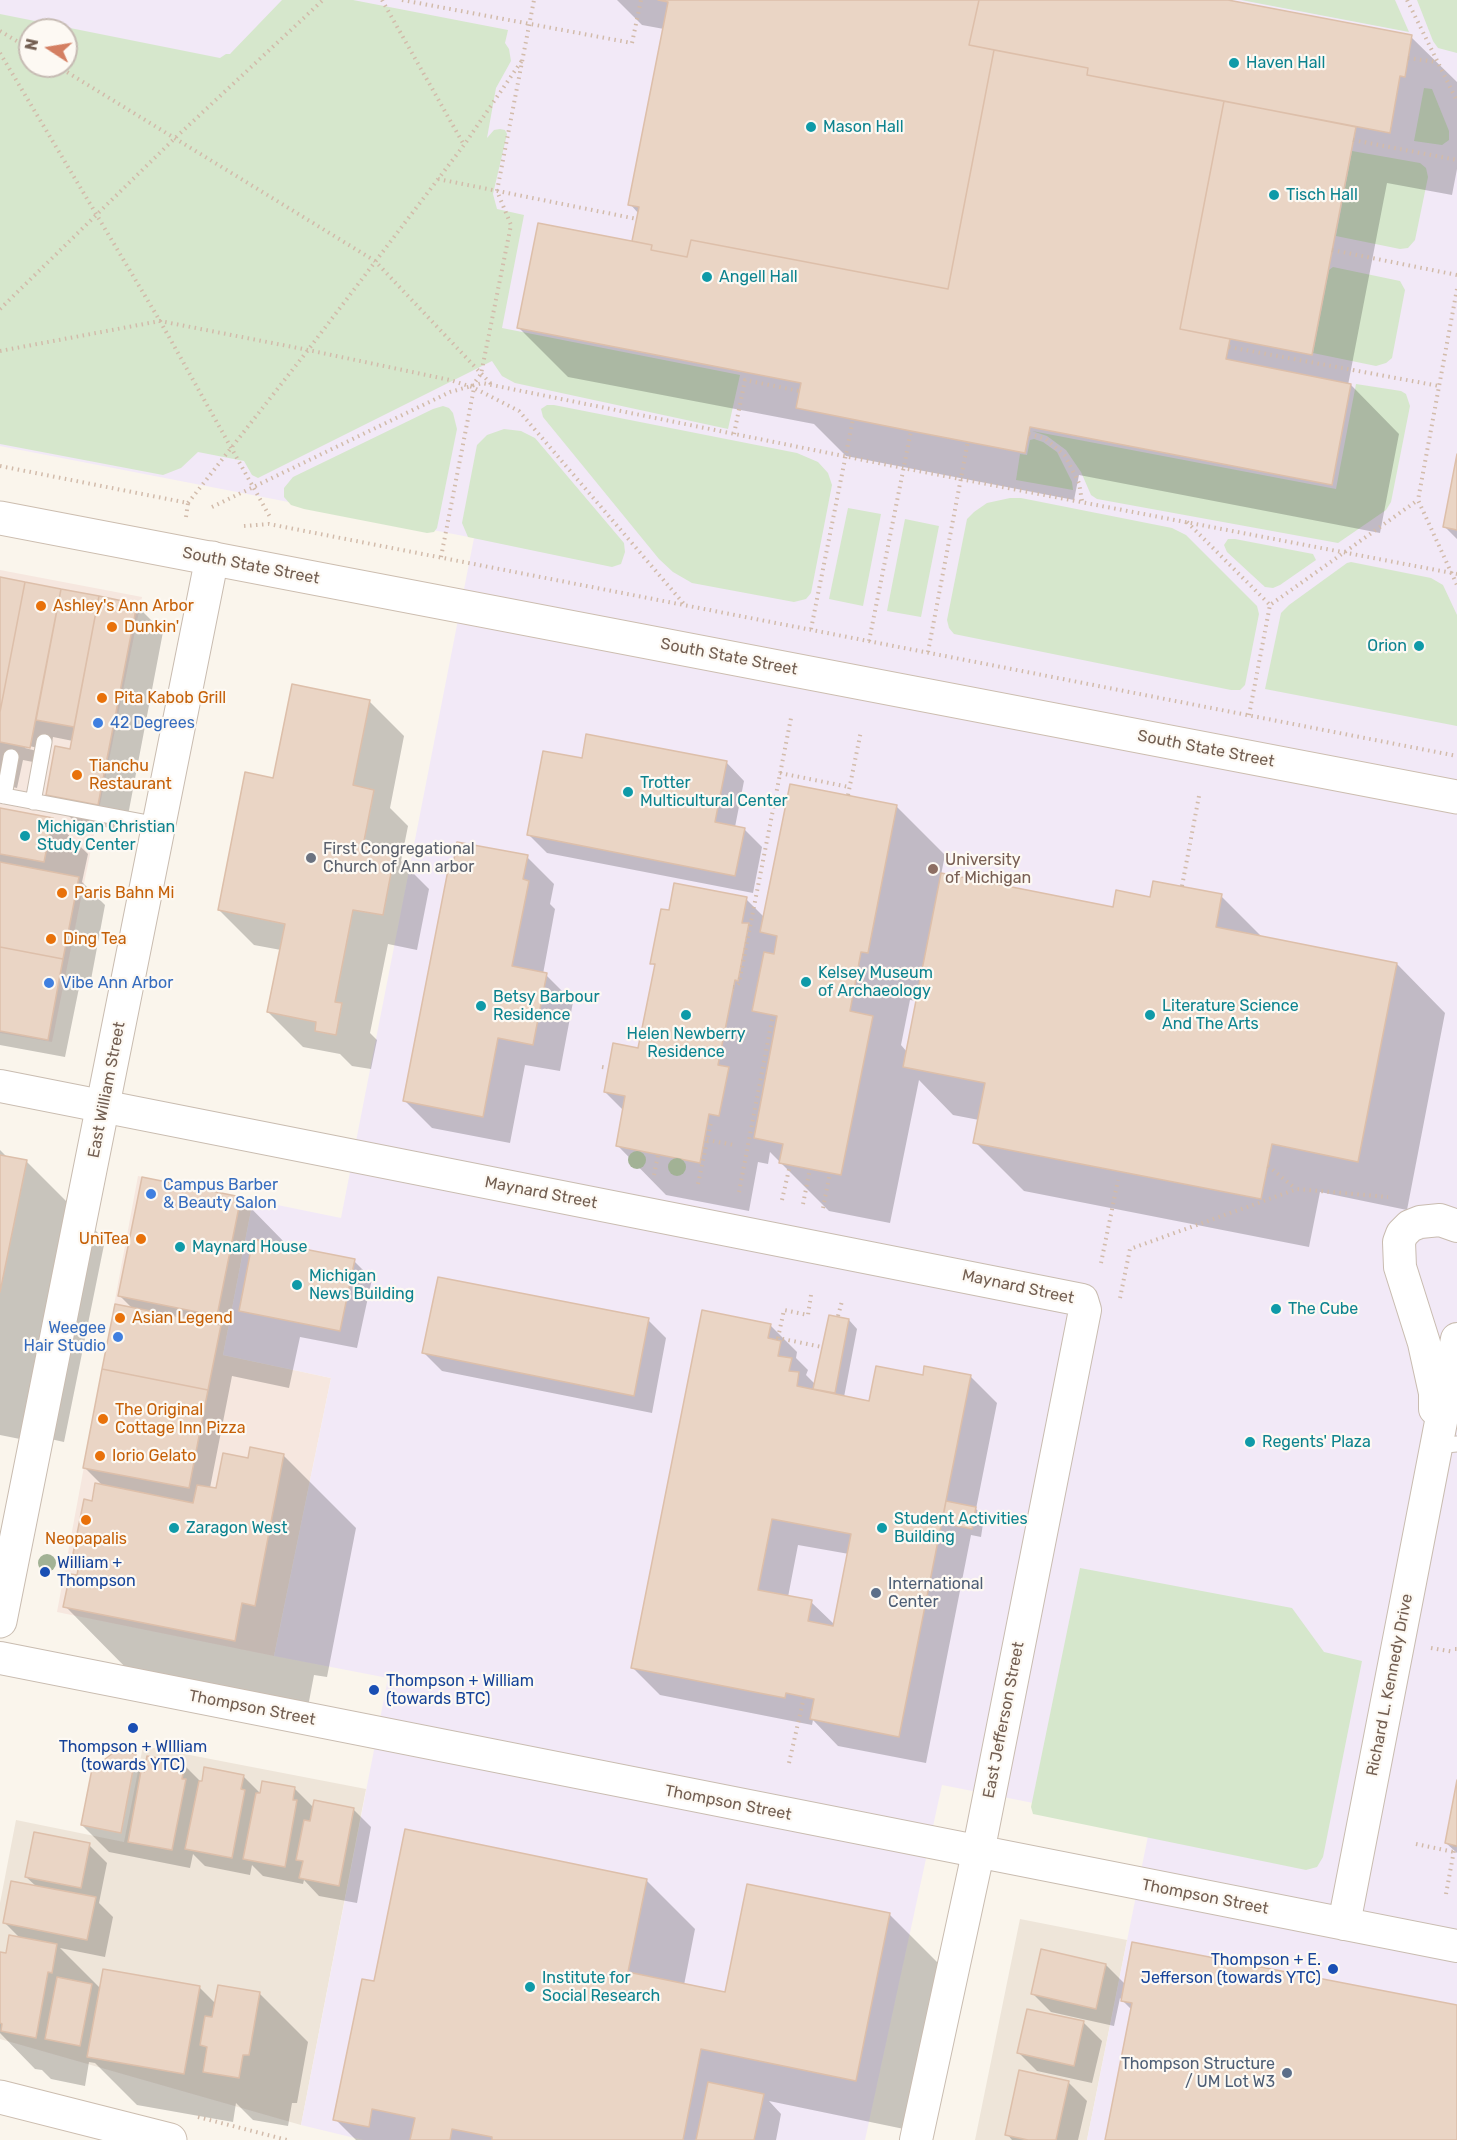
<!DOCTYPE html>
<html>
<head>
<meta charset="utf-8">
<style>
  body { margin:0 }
  #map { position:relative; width:1457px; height:2140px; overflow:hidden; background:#faf5ec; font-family:Rubik,sans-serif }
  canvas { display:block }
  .north { position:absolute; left:18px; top:18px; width:60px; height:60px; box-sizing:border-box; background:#fdf9f3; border:2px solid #c6bbb3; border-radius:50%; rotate:282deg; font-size:16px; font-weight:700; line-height:24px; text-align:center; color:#735f52 }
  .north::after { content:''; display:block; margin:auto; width:21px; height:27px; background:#d47f62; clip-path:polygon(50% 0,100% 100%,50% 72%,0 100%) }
</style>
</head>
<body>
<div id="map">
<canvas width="1457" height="2140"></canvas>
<div class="north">N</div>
</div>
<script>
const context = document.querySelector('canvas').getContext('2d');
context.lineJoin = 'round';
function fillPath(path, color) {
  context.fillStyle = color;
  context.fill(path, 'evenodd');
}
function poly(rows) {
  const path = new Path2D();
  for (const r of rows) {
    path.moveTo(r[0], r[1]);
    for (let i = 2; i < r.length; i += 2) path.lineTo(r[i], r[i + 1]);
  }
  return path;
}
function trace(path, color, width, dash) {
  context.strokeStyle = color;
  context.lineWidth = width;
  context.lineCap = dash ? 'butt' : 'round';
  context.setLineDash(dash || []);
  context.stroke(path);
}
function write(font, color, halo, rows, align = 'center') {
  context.font = font + ' Rubik,sans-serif';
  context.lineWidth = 4.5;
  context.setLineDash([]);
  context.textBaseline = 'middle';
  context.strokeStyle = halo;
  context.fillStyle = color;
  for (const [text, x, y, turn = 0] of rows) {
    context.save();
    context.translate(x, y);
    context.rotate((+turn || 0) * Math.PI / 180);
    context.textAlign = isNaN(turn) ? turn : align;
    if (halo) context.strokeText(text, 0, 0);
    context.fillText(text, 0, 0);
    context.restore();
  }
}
fillPath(poly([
  [143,1746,366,1789,301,2125,0,2039,0,1903,16,1820,124,1842],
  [1020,1919,1127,1940,1087,2140,975,2140]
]), '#eee5d9');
fillPath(poly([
  [0,570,142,597,52,1042,0,1033],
  [138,1176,253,1200,223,1355,331,1378,274,1656,57,1612]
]), '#f6e7df');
fillPath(poly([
  [0,0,1457,0,1457,2140,1087,2140,1150,1826,942,1785,865,2140,363,2140,301,2125,388,1678,274,1656,331,1378,223,1355,253,1200,341,1218,474,538,0,446],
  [30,30,66,30,66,66,30,66]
]), '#f2e9f7');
fillPath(poly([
  [282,0,353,0,508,30,505,43,509,49,511,61,496,88,487,138,494,130,500,129,505,130,507,134,493,194,497,209,524,215,502,328,740,375,728,429,515,383,502,376,492,361,258,478,252,475,244,461,198,452,181,468,163,475,0,444,0,14,220,58,226,54,230,54],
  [30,30,66,30,66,66,30,66],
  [1241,0,1395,0,1409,32],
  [1417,0,1457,0,1457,53,1438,48,1433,41],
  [1424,88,1432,89,1449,131,1449,140,1442,145,1414,141],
  [1352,151,1420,163,1426,168,1428,177,1415,240,1408,248,1400,249,1336,236],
  [1333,267,1400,281,1405,290,1392,358,1386,363,1376,366,1313,353,1329,270],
  [1356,384,1401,391,1406,394,1410,406,1391,502,1386,510,1338,543,1097,499,1091,495,1081,472,1066,450,1047,436,1032,431,1336,489],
  [554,405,797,453,818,462,828,473,832,485,811,593,806,599,794,602,692,583,673,572,659,559,543,417,541,409,547,405],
  [443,406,449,408,453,413,457,429,437,528,434,532,427,533,304,509,291,505,284,497,284,488,293,477,433,409],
  [504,429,521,431,535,438,624,543,625,552,621,564,612,567,468,537,462,523,477,445,487,435],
  [1034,439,1043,442,1057,452,1072,482,1073,490,1016,480,1020,454,1027,455,1030,440],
  [1010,498,1021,498,1172,528,1186,535,1257,606,1259,614,1245,685,1240,690,1231,690,954,634,949,628,947,620,967,519,974,512,987,503],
  [848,508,881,514,863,606,829,599],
  [905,519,939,526,921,617,887,611],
  [1228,539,1235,539,1313,554,1316,560,1280,585,1273,588,1265,587,1227,552,1224,545],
  [1351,562,1431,578,1443,585,1457,615,1457,726,1265,689,1281,613,1289,605,1347,563],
  [1080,1568,1292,1608,1324,1652,1362,1661,1323,1857,1317,1867,1306,1870,1033,1814,1031,1807]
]), '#d6e7cc');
fillPath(poly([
  [617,0,1216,0,1411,37,1457,82,1457,169,1452,195,1387,183,1348,385,1351,385,1399,434,1380,533,1079,475,1074,500,846,456,814,424,568,377,519,328,634,243,639,214,630,204,664,29,642,25],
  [1457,461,1457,539,1444,526],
  [0,579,136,605,163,632,125,831,74,821,47,794,71,751,73,741,53,737,48,765,23,760,17,788,0,784],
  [25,745,38,748,37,751,25,748],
  [369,701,404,736,390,808,408,826,401,861,429,889,417,950,388,944,370,1033,377,1040,371,1069,352,1066,340,1054,303,1047,268,1012,281,950,254,945,219,910,274,780],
  [583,760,726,762,744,781,735,827,744,829,762,847,753,893,547,853,529,835],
  [896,806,945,855,941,875,1114,909,1151,899,1221,896,1263,938,1397,964,1445,1013,1407,1210,1320,1192,1309,1247,1024,1191,975,1142,979,1120,953,1115,919,1080,890,1223,829,1211,770,1152,768,1164,758,1162,749,1211,666,1195,618,1146,624,1111,605,1092,639,1050,656,967,652,963,670,912,746,899,764,917],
  [910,1000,917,1001,907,1052,901,1045],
  [0,809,52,819,88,854,82,882,105,905,90,985,80,983,65,1057,0,1045],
  [527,857,554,884,550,904,555,909,543,974,546,975,573,1002,560,1071,525,1065,510,1143,432,1128,405,1101,454,867],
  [0,1150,8,1158,26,1161,105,1240,64,1442,37,1436,35,1442,0,1435],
  [241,1198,290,1248,354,1261,372,1279,357,1348,300,1337,289,1388,232,1376,210,1488,217,1490,249,1460,284,1456,356,1528,327,1677,314,1675,307,1712,137,1679,65,1606,78,1577,81,1560,75,1553,93,1503,104,1487,84,1467,133,1309,120,1296],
  [648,1320,666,1338,652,1413,442,1371,424,1353],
  [849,1320,857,1329,844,1397,870,1402,924,1376,970,1376,997,1403,976,1509,984,1517,981,1537,971,1535,926,1763,838,1746,813,1720,812,1725,660,1695,633,1668,770,1325,797,1352,796,1358,808,1370,806,1375,816,1385],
  [798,1545,849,1554,835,1625,811,1602,788,1597],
  [135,1755,147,1767,184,1765,203,1784,243,1776,261,1794,294,1788,314,1808,353,1809,371,1827,357,1903,319,1896,304,1880,303,1884,263,1876,252,1865,250,1875,205,1866,193,1854,190,1868,109,1852,82,1825],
  [1457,1788,1457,1853,1446,1843],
  [89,1845,107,1863,99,1903,113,1917,105,1957,60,1948,101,1989,199,1987,216,2004,259,1993,308,2042,297,2103,292,2103,288,2126,253,2120,236,2103,233,2122,137,2105,95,2063,89,2062,85,2086,51,2079,42,2070,35,2069,0,2033,0,1953,7,1955,20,1938,5,1923,37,1887,26,1877],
  [646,1880,695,1929,684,1985,726,1994,889,1914,938,1963,904,2129,769,2101,781,2114,776,2140,356,2140,335,2119,375,1983],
  [1106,1965,1125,1984,1457,2007,1457,2140,1106,2140,1132,2010,1120,1998,1114,2026,1051,2012,1033,1994],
  [1083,2022,1102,2041,1092,2083,1037,2071,1019,2053],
  [1020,2072,1069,2083,1087,2101,1078,2140,1012,2140,1007,2134]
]), '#0003');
const building = poly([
  [658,0,979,0,969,45,994,50,948,289,691,240,687,257,651,250,652,245,632,241,639,207,628,205,668,2,658,0],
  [979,0,1228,0,1412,35,1405,77,1400,76,1390,133,1087,75,1088,68,969,45,979,0],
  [994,50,1088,68,1087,75,1224,101,1180,329,1230,339,1226,359,1351,384,1332,485,1030,427,1025,453,911,431,796,408,801,383,517,328,538,223,652,245,651,250,687,257,691,240,948,289,994,50],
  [1224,101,1356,127,1312,355,1180,329,1224,101],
  [1457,454,1457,530,1443,527,1457,454],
  [0,577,25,582,0,712,0,577],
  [25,582,61,589,30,748,0,742,0,712,25,582],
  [61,589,99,596,74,727,36,720,61,589],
  [99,596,137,604,98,805,46,795,55,746,70,749,99,596],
  [292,684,370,700,353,785,374,790,363,846,395,852,383,915,353,910,335,1002,342,1003,336,1035,315,1031,316,1022,267,1012,285,924,218,910,245,772,273,778,292,684],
  [586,734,727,761,715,822,745,828,735,876,527,835,543,751,582,758,586,734],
  [790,784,897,805,868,953,861,952,850,1011,873,1016,841,1175,779,1163,783,1144,754,1138,777,1016,752,1011,764,952,774,954,777,936,760,932,790,784],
  [0,808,53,818,44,862,0,854,0,808],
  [457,842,528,855,523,879,529,881,512,966,547,973,533,1045,498,1038,483,1117,403,1101,449,865,453,865,457,842],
  [0,862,79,877,63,959,0,947,0,862],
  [941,873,1113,907,1116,890,1150,897,1153,881,1222,894,1216,927,1397,963,1358,1162,1272,1144,1261,1199,973,1143,985,1083,903,1067,941,873],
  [674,883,747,897,742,923,749,923,738,981,735,980,718,1065,729,1067,719,1116,709,1114,700,1163,616,1146,625,1096,604,1092,613,1043,638,1048,655,964,650,964,661,909,669,910,674,883],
  [0,947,63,959,48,1040,0,1031,0,947],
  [0,1155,27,1160,0,1292,0,1155],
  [142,1177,241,1197,217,1316,118,1296,142,1177],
  [253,1239,355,1259,340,1331,239,1311,253,1239],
  [438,1277,649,1318,634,1396,422,1353,438,1277],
  [115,1304,221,1325,208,1390,102,1369,115,1304],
  [702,1310,771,1324,768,1338,781,1341,778,1356,792,1358,789,1371,799,1372,797,1386,869,1401,876,1366,923,1375,924,1366,971,1375,899,1737,810,1719,814,1699,786,1693,785,1698,631,1668,702,1310],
  [772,1519,851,1534,833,1626,808,1621,812,1600,758,1590,772,1519],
  [829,1315,849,1319,835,1393,813,1389,829,1315],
  [102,1369,208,1390,189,1488,83,1468,102,1369],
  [250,1447,284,1454,255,1606,242,1603,235,1641,63,1607,70,1574,77,1575,81,1555,73,1554,84,1499,92,1501,95,1483,193,1503,197,1485,216,1488,223,1453,248,1458,250,1447],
  [946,1501,976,1507,972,1529,942,1523,946,1501],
  [117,1750,136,1754,121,1833,81,1825,92,1769,117,1750],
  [147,1756,185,1763,182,1779,186,1779,172,1850,128,1842,141,1771,144,1772,147,1756],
  [204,1767,244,1775,241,1789,245,1790,232,1858,185,1849,199,1781,202,1781,204,1767],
  [1457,1780,1457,1846,1445,1843,1457,1780],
  [262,1781,295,1787,293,1800,297,1800,285,1867,243,1859,256,1793,260,1793,262,1781],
  [314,1800,354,1808,339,1886,299,1878,303,1861,296,1860,304,1820,310,1821,314,1800],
  [405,1829,647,1879,628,1972,725,1992,747,1884,890,1913,856,2081,701,2049,683,2140,492,2140,492,2137,452,2129,450,2140,410,2140,415,2118,372,2109,369,2127,333,2120,362,1979,374,1981,405,1829],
  [34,1832,90,1843,81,1888,25,1877,34,1832],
  [11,1881,96,1897,87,1940,3,1923,11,1881],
  [9,1935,57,1944,52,1973,48,1972,36,2038,1,2031,2,2024,0,2023,0,1952,6,1953,9,1935],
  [1132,1942,1457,2005,1457,2140,1105,2140,1132,2003,1121,2001,1132,1942],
  [1041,1949,1106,1964,1096,2009,1031,1994,1041,1949],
  [103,1969,200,1986,184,2074,87,2057,103,1969],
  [57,1977,92,1984,80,2046,45,2039,57,1977],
  [218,1985,260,1992,249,2055,243,2055,239,2078,203,2072,207,2047,200,2045,205,2016,212,2017,218,1985],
  [1027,2009,1084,2021,1074,2066,1017,2053,1027,2009],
  [1019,2070,1069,2081,1056,2140,1028,2140,1005,2135,1019,2070],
  [708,2082,764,2094,754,2140,696,2140,708,2082]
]);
fillPath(building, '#ead5c5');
trace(building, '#ddbfaa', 1.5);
const service = poly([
  [0,795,159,825],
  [4,796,11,757],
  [33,802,44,742],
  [1436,1446,1457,1444]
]);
const minor = poly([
  [0,1086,1082,1300,1085,1310,978,1853,916,2140],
  [1435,1409,1435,1393,1424,1343,1400,1267,1399,1242,1402,1234,1410,1226,1420,1222,1440,1220,1457,1226],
  [0,1658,1457,1946],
  [1344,1924,1457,1339]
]);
const tertiary = poly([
  [0,1621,212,558]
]);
const secondary = poly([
  [0,518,1457,797],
  [0,2097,170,2140]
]);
trace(service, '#c9bcb0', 17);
trace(minor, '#c9bcb0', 34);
trace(tertiary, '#c9bcb0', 35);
trace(secondary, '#ccbdaf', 35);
trace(poly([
  [382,0,464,145],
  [402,0,632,43,641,0],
  [1407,0,1457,101],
  [0,31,30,49],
  [0,53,160,321,270,517],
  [1408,58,1436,62],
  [57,66,375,261,493,386],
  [1353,140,1457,160],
  [438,179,637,219],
  [1332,250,1457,275],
  [1457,289,1418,500,1457,585],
  [0,309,174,139,323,0],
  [1229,347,1439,386],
  [0,351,160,321,308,350,450,380,472,387,519,411,684,604],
  [472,386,481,374,511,225,497,191,534,0],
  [734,434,745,380,799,391],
  [1029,434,1046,439,1065,456,1079,483,1082,501],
  [0,466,188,503],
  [188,503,308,350,464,145,523,59],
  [212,507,450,392,482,383,903,468,1457,574],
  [186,517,188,503],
  [1187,522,1270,605],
  [244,526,269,524,1457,756],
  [441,557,474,388],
  [811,629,853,419],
  [869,641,911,431],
  [928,652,968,441],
  [1249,715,1270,605,1418,500],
  [780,773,849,787],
  [848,795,861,731],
  [1182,886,1199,796],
  [733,987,736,987,739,983,791,718],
  [724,1054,729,1055],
  [602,1067,608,1068],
  [707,1140,734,1145],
  [1268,1166,1296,1189],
  [654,1175,658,1155],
  [698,1184,711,1122,708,1122],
  [739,1192,773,1015],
  [782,1200,790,1165],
  [803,1204,810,1169],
  [823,1208,830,1173],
  [1101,1263,1118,1180],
  [811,1295,808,1315,784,1310,778,1338,822,1347],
  [1120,1298,1130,1249,1297,1189,1388,1197],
  [838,1316,842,1301],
  [974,1518,993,1523],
  [1431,1648,1454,1652],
  [1455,1649,1457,1649],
  [789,1763,804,1697],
  [1416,1844,1454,1852],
  [1446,1894,1455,1845],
  [198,2117,287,2140]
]), '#d2bbaa', 4, [1.5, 4.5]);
trace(service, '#fff', 15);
trace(minor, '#fff', 32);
trace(tertiary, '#fff', 33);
trace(secondary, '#fff', 33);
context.fillStyle = '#a2b295';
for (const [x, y] of [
  [637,1160],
  [677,1167],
  [47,1563]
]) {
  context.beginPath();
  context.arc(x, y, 9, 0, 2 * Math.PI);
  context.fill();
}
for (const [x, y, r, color] of [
  [1234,63,6,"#0f9aa8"],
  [811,127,6,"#0f9aa8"],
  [1274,195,6,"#0f9aa8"],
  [707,277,6,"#0f9aa8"],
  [41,606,6,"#e8710a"],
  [112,627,6,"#e8710a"],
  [1419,646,6,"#0f9aa8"],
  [102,698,6,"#e8710a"],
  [98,723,6,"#3f7fe0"],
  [77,775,6,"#e8710a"],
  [628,792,6,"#0f9aa8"],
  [25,836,6,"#0f9aa8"],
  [311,858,6,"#6b7280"],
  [933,869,6,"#8d6e63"],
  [62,893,6,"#e8710a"],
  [51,939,6,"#e8710a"],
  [806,982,6,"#0f9aa8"],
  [49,983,6,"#3f7fe0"],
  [481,1006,6,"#0f9aa8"],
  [686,1015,6,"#0f9aa8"],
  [1150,1015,6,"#0f9aa8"],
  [151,1194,6,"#3f7fe0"],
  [141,1239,6,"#e8710a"],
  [180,1247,6,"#0f9aa8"],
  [297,1285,6,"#0f9aa8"],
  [1276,1309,6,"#0f9aa8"],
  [120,1318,6,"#e8710a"],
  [118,1337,6,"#3f7fe0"],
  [103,1419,6,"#e8710a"],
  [1250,1442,6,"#0f9aa8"],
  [100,1456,6,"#e8710a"],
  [86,1520,6,"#e8710a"],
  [174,1528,6,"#0f9aa8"],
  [882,1528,6,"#0f9aa8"],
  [45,1572,6,"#1a4fb4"],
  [876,1593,6,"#5c6f8a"],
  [374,1690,6,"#1a4fb4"],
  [133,1728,6,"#1a4fb4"],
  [1333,1969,6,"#1a4fb4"],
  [530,1987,6,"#0f9aa8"],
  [1287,2073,6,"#5c6f8a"]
]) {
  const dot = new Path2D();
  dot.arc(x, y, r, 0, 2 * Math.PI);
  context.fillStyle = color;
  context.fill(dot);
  trace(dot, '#fdf9f3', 2);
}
write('16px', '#0d838f', '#fdf9f3', [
  ["Haven Hall",1246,63],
  ["Mason Hall",823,127],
  ["Tisch Hall",1286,195],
  ["Angell Hall",719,277],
  ["Orion",1407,646,"right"],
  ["Trotter",640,783],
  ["Multicultural Center",640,801],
  ["Michigan Christian",37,827],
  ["Study Center",37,845],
  ["Kelsey Museum",818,973],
  ["of Archaeology",818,991],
  ["Betsy Barbour",493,997],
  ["Residence",493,1015],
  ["Literature Science",1162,1006],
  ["And The Arts",1162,1024],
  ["Helen Newberry",686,1034,"center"],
  ["Residence",686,1052,"center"],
  ["Maynard House",192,1247],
  ["Michigan",309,1276],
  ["News Building",309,1294],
  ["The Cube",1288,1309],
  ["Regents' Plaza",1262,1442],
  ["Student Activities",894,1519],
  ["Building",894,1537],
  ["Zaragon West",186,1528],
  ["Institute for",542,1978],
  ["Social Research",542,1996]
], 'left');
write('16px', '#735f52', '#fdf9f3', [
  ["South State Street",251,566,11],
  ["South State Street",729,657,11],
  ["South State Street",1206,749,11],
  ["East William Street",107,1090,-79],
  ["Maynard Street",541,1193,11],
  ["Maynard Street",1018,1287,12],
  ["Richard L. Kennedy Drive",1390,1685,-79],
  ["Thompson Street",252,1708,11],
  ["East Jefferson Street",1004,1720,-79],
  ["Thompson Street",728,1803,11],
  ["Thompson Street",1205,1897,11]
]);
write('16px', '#c56008', '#fdf9f3', [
  ["Ashley's Ann Arbor",53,606],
  ["Dunkin'",124,627],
  ["Pita Kabob Grill",114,698],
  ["Tianchu",89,766],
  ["Restaurant",89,784],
  ["Paris Bahn Mi",74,893],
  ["Ding Tea",63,939],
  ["UniTea",129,1239,"right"],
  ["Asian Legend",132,1318],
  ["The Original",115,1410],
  ["Cottage Inn Pizza",115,1428],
  ["Iorio Gelato",112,1456],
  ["Neopapalis",86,1539,"center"]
], 'left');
write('16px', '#366cbe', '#fdf9f3', [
  ["42 Degrees",110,723],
  ["Vibe Ann Arbor",61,983],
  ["Campus Barber",163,1185],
  ["& Beauty Salon",163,1203],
  ["Weegee",106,1328,"right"],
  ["Hair Studio",106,1346,"right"]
], 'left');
write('16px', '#5b616d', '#fdf9f3', [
  ["First Congregational",323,849],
  ["Church of Ann arbor",323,867]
], 'left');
write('16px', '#785e54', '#fdf9f3', [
  ["University",945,860],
  ["of Michigan",945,878]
], 'left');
write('16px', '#164399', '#fdf9f3', [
  ["William +",57,1563],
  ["Thompson",57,1581],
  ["Thompson + William",386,1681],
  ["(towards BTC)",386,1699],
  ["Thompson + WIlliam",133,1747,"center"],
  ["(towards YTC)",133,1765,"center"],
  ["Thompson + E.",1321,1960,"right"],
  ["Jefferson (towards YTC)",1321,1978,"right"]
], 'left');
write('16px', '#4e5e75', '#fdf9f3', [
  ["International",888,1584],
  ["Center",888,1602],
  ["Thompson Structure",1275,2064,"right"],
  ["/ UM Lot W3",1275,2082,"right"]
], 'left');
</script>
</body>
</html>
